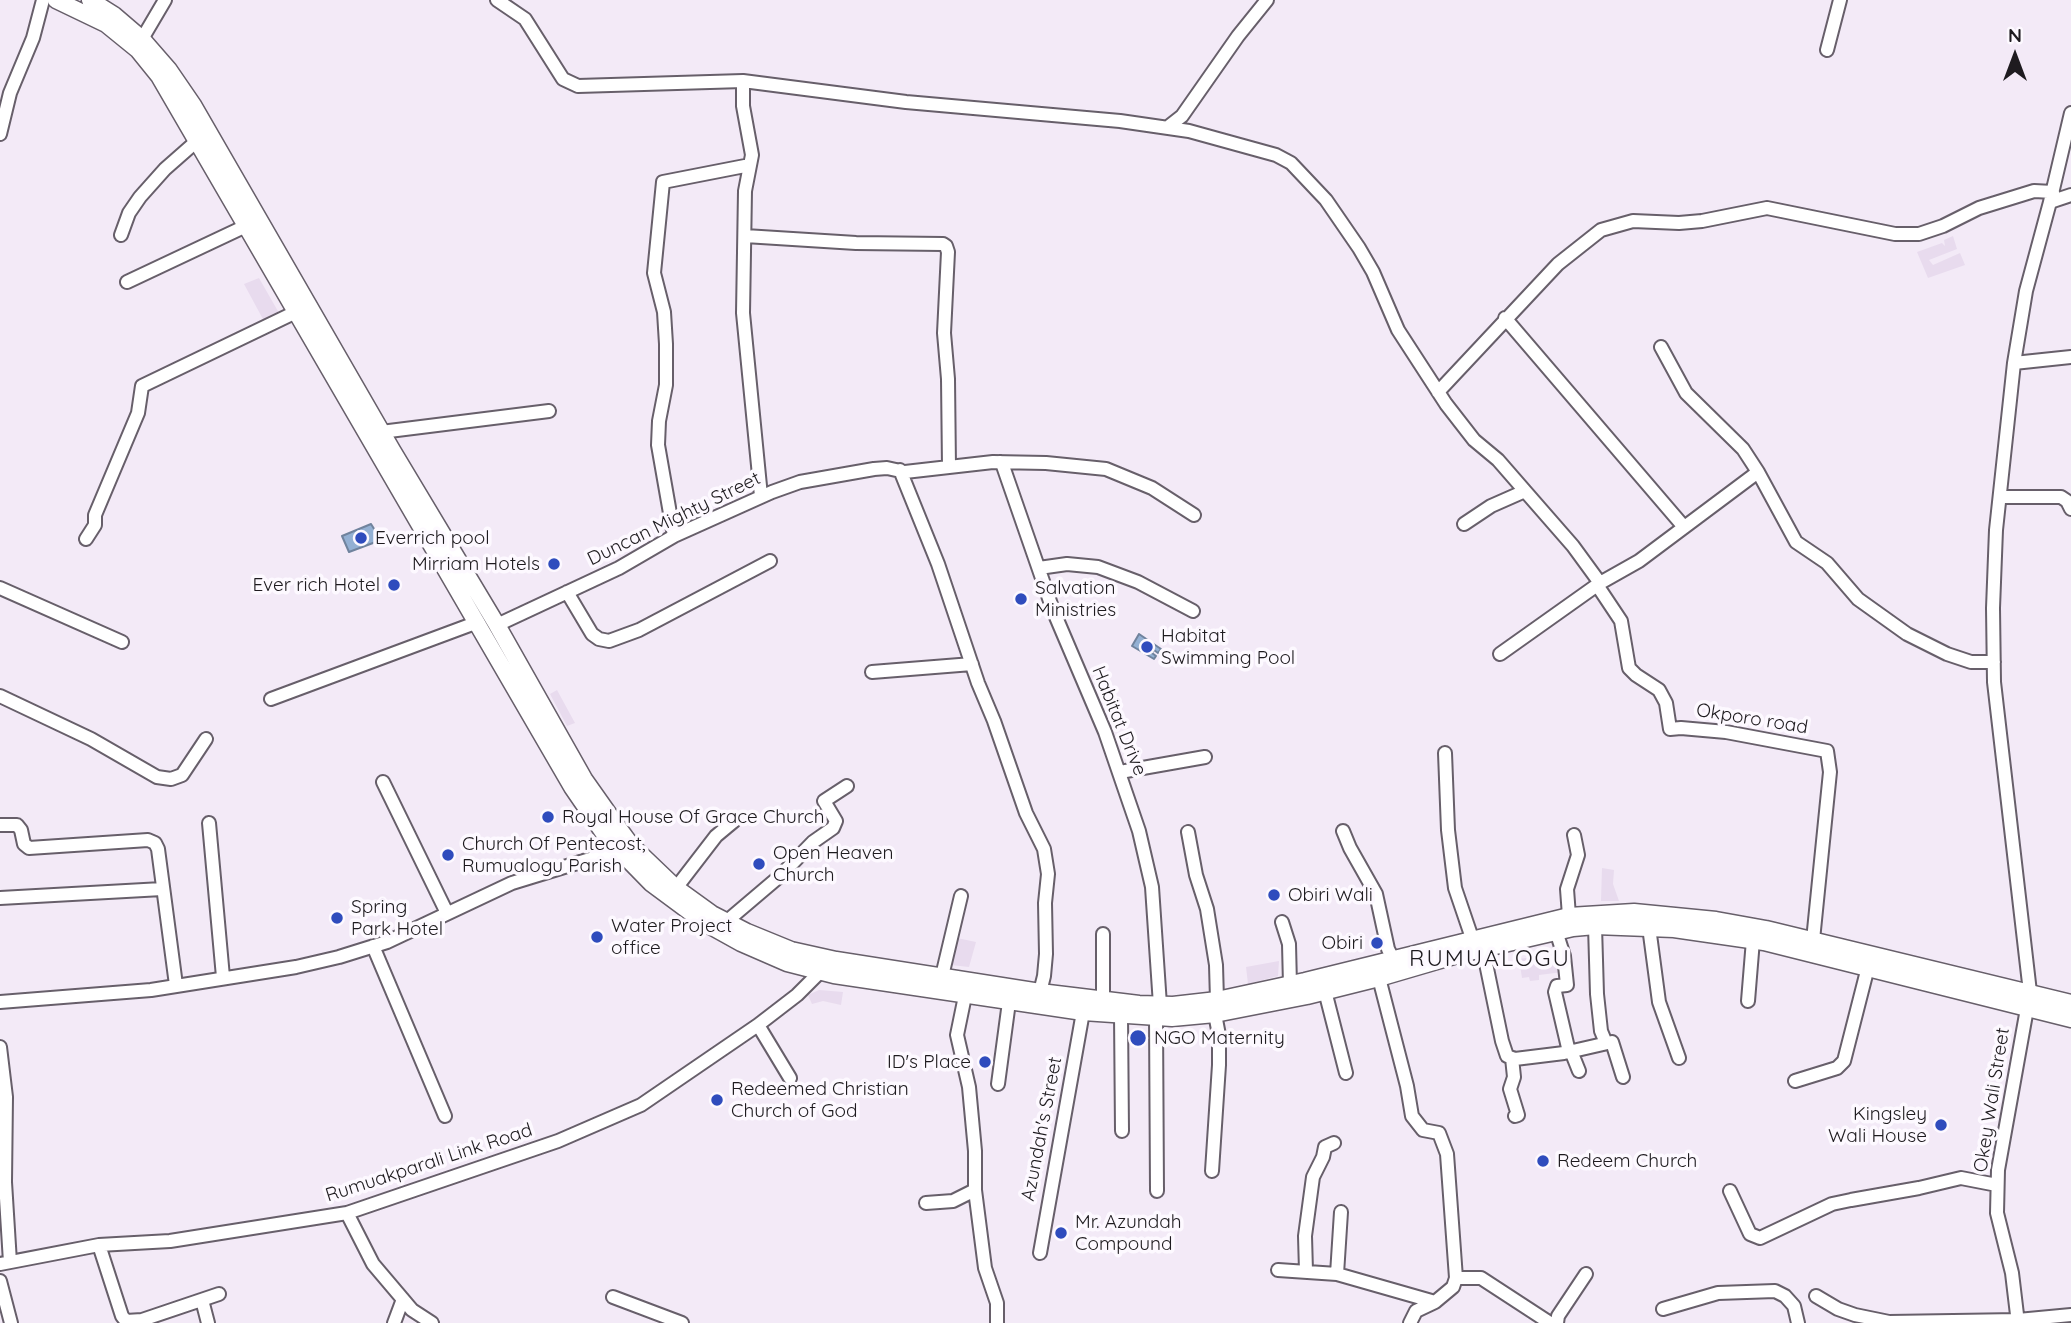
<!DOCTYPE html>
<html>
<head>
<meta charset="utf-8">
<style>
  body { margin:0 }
  #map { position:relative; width:2071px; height:1323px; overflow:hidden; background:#f3eaf7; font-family:Quicksand,sans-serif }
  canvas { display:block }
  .north { position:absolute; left:1980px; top:21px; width:70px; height:70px; -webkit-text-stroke:5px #fdf9ff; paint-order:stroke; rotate:0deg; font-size:19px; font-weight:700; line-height:28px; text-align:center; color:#1e1b1f }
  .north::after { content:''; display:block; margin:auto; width:24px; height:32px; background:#1e1b1f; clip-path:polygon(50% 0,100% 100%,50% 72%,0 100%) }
</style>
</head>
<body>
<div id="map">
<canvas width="2071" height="1323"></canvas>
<div class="north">N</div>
</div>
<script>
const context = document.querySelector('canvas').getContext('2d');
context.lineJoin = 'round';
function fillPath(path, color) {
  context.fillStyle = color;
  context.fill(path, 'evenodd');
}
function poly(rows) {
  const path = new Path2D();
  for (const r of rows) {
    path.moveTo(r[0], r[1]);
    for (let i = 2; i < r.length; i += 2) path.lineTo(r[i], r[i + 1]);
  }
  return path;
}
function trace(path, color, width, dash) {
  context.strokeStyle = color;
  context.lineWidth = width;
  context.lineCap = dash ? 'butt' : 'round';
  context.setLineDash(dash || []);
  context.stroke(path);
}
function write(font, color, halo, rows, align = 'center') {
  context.font = font + ' Quicksand,sans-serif';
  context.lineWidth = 7;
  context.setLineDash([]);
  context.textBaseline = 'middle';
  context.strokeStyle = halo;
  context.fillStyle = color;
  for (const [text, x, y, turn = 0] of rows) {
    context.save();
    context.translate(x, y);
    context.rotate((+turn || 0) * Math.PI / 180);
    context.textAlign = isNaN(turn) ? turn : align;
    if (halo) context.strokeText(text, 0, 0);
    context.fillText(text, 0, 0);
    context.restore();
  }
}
fillPath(poly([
  [1953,236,1957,249,1929,260,1933,265,1960,253,1965,265,1928,278,1917,252,1942,243,1945,246,1944,240],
  [259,278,279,313,264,321,244,284],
  [557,690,575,723,567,726,550,694],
  [1602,868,1614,870,1613,884,1619,901,1601,901],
  [957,938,976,942,969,967,951,965],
  [1560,953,1563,972,1539,975,1539,980,1530,981,1529,977,1522,978,1519,959],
  [1279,961,1278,976,1248,984,1246,967],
  [819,990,843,992,841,1005,823,1001,812,1004,808,995]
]), '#e8dbee');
const water = poly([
  [371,524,381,540,349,552,342,536,371,524],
  [1139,634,1161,649,1158,653,1154,650,1152,653,1156,656,1154,659,1132,646,1139,634]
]);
fillPath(water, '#93b0d3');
trace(water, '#70839d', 2);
const street = poly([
  [497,0,525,19,563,79,578,86,743,81,906,102,1120,121,1189,131,1276,155,1291,163,1326,200,1359,248,1373,272,1398,330,1446,404,1474,440,1498,460,1525,491,1491,506,1464,524],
  [142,39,165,0],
  [1827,50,1840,0],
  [743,81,743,106,752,155,745,191,743,313,761,496],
  [1168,127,1182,116,1238,36,1267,0],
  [0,134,10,93,33,38,43,0],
  [2050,202,2071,195],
  [121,235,129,213,140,197,165,169,198,140],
  [745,236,856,243,943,244,946,246,948,252,944,333,948,379,949,467],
  [127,282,248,225],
  [1505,318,1684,527],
  [2014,363,2071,357],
  [1438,392,1558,264,1601,230,1633,221,1679,223,1702,221,1767,208,1895,234,1919,234,1943,226,1979,208,2034,191,2053,192],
  [381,432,549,411],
  [1000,462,1003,466,1053,610,1105,732,1139,831,1152,887,1160,1005],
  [900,470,938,564,978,683,994,721,1026,813,1044,849,1048,874,1045,903,1046,954,1044,976,1040,992],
  [1758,472,1796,542,1827,563,1858,599,1907,634,1947,654,1971,662,1994,662],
  [1525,491,1573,546,1600,583,1639,561,1758,472,1743,449,1686,393,1661,347],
  [2000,497,2061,497,2067,501,2071,509],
  [674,536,658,445,659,421,666,385,666,344,664,312,654,273,663,182,750,165],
  [86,539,95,525,95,515,138,413,142,386,298,311],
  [1039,568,1067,564,1098,567,1138,582,1193,611],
  [1597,585,1621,621,1629,668,1636,675,1659,690,1666,703,1670,729,1681,728,1726,732,1827,751,1830,772,1813,940],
  [0,588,122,642],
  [567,592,592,634,599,639,609,641,639,630,770,561],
  [497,625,619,568,674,536,772,492,800,482,874,469,887,468,905,472,993,462,1046,463,1106,469,1152,488,1194,515],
  [1500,654,1600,583],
  [872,672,972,664],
  [0,696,91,739,157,777,171,779,182,775,206,739],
  [271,699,478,622],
  [1445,753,1448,830,1455,888,1472,938],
  [1120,772,1205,757],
  [383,782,447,913],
  [209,823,223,977],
  [0,825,17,825,21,830,24,844,29,848,148,840,155,843,158,849,176,985],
  [1343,831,1350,848,1376,894,1388,949,1393,959],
  [1188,832,1196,875,1207,909,1216,965,1217,1000],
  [676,888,716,836,734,821],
  [0,898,162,889],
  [1569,916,1567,889,1578,855,1574,835],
  [727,921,780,876,813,842,833,828,836,821,824,801,847,786],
  [1282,922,1289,944,1290,985],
  [1595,926,1597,994,1601,1031,1606,1043],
  [1649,927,1659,1002,1679,1058],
  [1556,931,1564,956,1567,985,1557,986,1555,992,1569,1052],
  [1103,934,1103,1000],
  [373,946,445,1116],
  [1483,949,1502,1041,1507,1056,1515,1059,1564,1053,1612,1042,1623,1077],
  [942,976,961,896],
  [1379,978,1407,1086,1412,1116,1423,1130,1439,1133,1447,1154,1456,1278,1453,1287,1435,1302,1416,1311,1410,1323],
  [1325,991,1346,1073],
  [1748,1001,1753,940],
  [0,1002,151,990,296,967,339,957,387,942,512,883,626,848],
  [1121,1015,1122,1131],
  [1156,1018,1157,1191],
  [758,1025,790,1078],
  [0,1047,6,1097,5,1182,10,1262],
  [1571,1051,1579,1071],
  [1512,1058,1514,1077,1510,1089,1518,1115,1515,1116],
  [1795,1081,1837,1068,1844,1061,1868,967],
  [998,1084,1009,1002],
  [1212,1171,1219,1065,1219,1035,1215,1014],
  [975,1190,985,1268,997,1303,997,1323],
  [1730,1191,1750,1234,1760,1238,1832,1204,1851,1200,1919,1188,1961,1178,1997,1185],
  [926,1203,953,1201,975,1190,975,1151,969,1087,957,1035,965,996],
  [347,1213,373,1264,412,1310,432,1323],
  [99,1245,122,1316,126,1321,142,1320,219,1294],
  [1040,1253,1083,1012],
  [0,1264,99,1245,170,1241,347,1213,558,1141,641,1105,758,1025,797,995,820,972],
  [1278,1270,1337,1274,1435,1302],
  [1306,1271,1305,1236,1313,1177,1323,1157,1325,1147,1334,1143],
  [1337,1274,1341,1212],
  [1456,1278,1481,1278,1550,1323],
  [0,1281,11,1323],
  [1816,1296,1838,1309,1855,1315,1889,1322,2018,1320,2071,1315],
  [613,1297,682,1323],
  [202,1300,208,1323],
  [1663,1309,1718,1293,1775,1291,1785,1296,1794,1306,1798,1323],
  [394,1323,403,1299],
  [1557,1323,1558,1316,1586,1274],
  [2018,1323,2012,1273,1997,1213,1998,1170,2030,992,1994,682,1993,608,1996,530,2014,363,2026,291,2050,202,2071,113]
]);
const secondary = poly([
  [56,0,106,24,138,50,159,76,572,787,607,838,651,883,705,923,741,943,787,963,834,975,1083,1012,1172,1018,1215,1014,1307,996,1379,978,1461,954,1573,928,1595,926,1674,929,1764,942,2071,1019],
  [90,0,114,15,142,39,169,70,193,105,392,450,497,625,584,779,620,830,631,845,676,888,712,914,747,932,791,950,836,960,1040,992,1139,1004,1173,1005,1217,1000,1305,981,1569,916,1634,912,1716,920,1766,929,2071,1003]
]);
trace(street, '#675f6a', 16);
trace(secondary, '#675f6a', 19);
trace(street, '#fff', 12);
trace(secondary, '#fff', 16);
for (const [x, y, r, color] of [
  [361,538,7,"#2f4cbd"],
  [554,564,7,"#2f4cbd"],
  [394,585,7,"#2f4cbd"],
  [1021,599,7,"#2f4cbd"],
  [1147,647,7,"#2f4cbd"],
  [548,817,7,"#2f4cbd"],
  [448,855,7,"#2f4cbd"],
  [759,864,7,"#2f4cbd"],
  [1274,895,7,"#2f4cbd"],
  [337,918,7,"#2f4cbd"],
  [597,937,7,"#2f4cbd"],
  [1377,943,7,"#2f4cbd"],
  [1138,1038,9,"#2f4cbd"],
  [985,1062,7,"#2f4cbd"],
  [717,1100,7,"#2f4cbd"],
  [1941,1125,7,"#2f4cbd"],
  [1543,1161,7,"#2f4cbd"],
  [1061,1233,7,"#2f4cbd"]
]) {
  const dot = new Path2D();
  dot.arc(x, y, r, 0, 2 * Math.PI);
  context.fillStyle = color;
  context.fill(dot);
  trace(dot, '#fdf9ff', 2.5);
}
write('19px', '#1e1b1f', '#fdf9ff', [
  ["Duncan Mighty Street",674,519,-26],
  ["Okporo road",1752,719,9],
  ["Habitat Drive",1119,721,68],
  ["Okey Wali Street",1992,1100,-81],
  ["Azundah's Street",1042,1129,-79],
  ["Rumuakparali Link Road",429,1163,-18]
]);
write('19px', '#1e1b1f', '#fdf9ff', [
  ["Everrich pool",375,538],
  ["Mirriam Hotels",540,564,"right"],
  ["Ever rich Hotel",380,585,"right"],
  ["Salvation",1035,588],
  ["Ministries",1035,610],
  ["Habitat",1161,636],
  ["Swimming Pool",1161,658],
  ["Royal House Of Grace Church",562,817],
  ["Church Of Pentecost,",462,844],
  ["Rumualogu Parish",462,866],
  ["Open Heaven",773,853],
  ["Church",773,875],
  ["Obiri Wali",1288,895],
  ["Spring",351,907],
  ["Park Hotel",351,929],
  ["Water Project",611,926],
  ["office",611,948],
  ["Obiri",1363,943,"right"],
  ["NGO Maternity",1154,1038],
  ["ID's Place",971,1062,"right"],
  ["Redeemed Christian",731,1089],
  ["Church of God",731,1111],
  ["Kingsley",1927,1114,"right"],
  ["Wali House",1927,1136,"right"],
  ["Redeem Church",1557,1161],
  ["Mr. Azundah",1075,1222],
  ["Compound",1075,1244]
], 'left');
context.letterSpacing = '2px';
write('23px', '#1e1b1f', '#fdf9ff', [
  ["RUMUALOGU",1490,959]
]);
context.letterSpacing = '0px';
</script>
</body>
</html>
